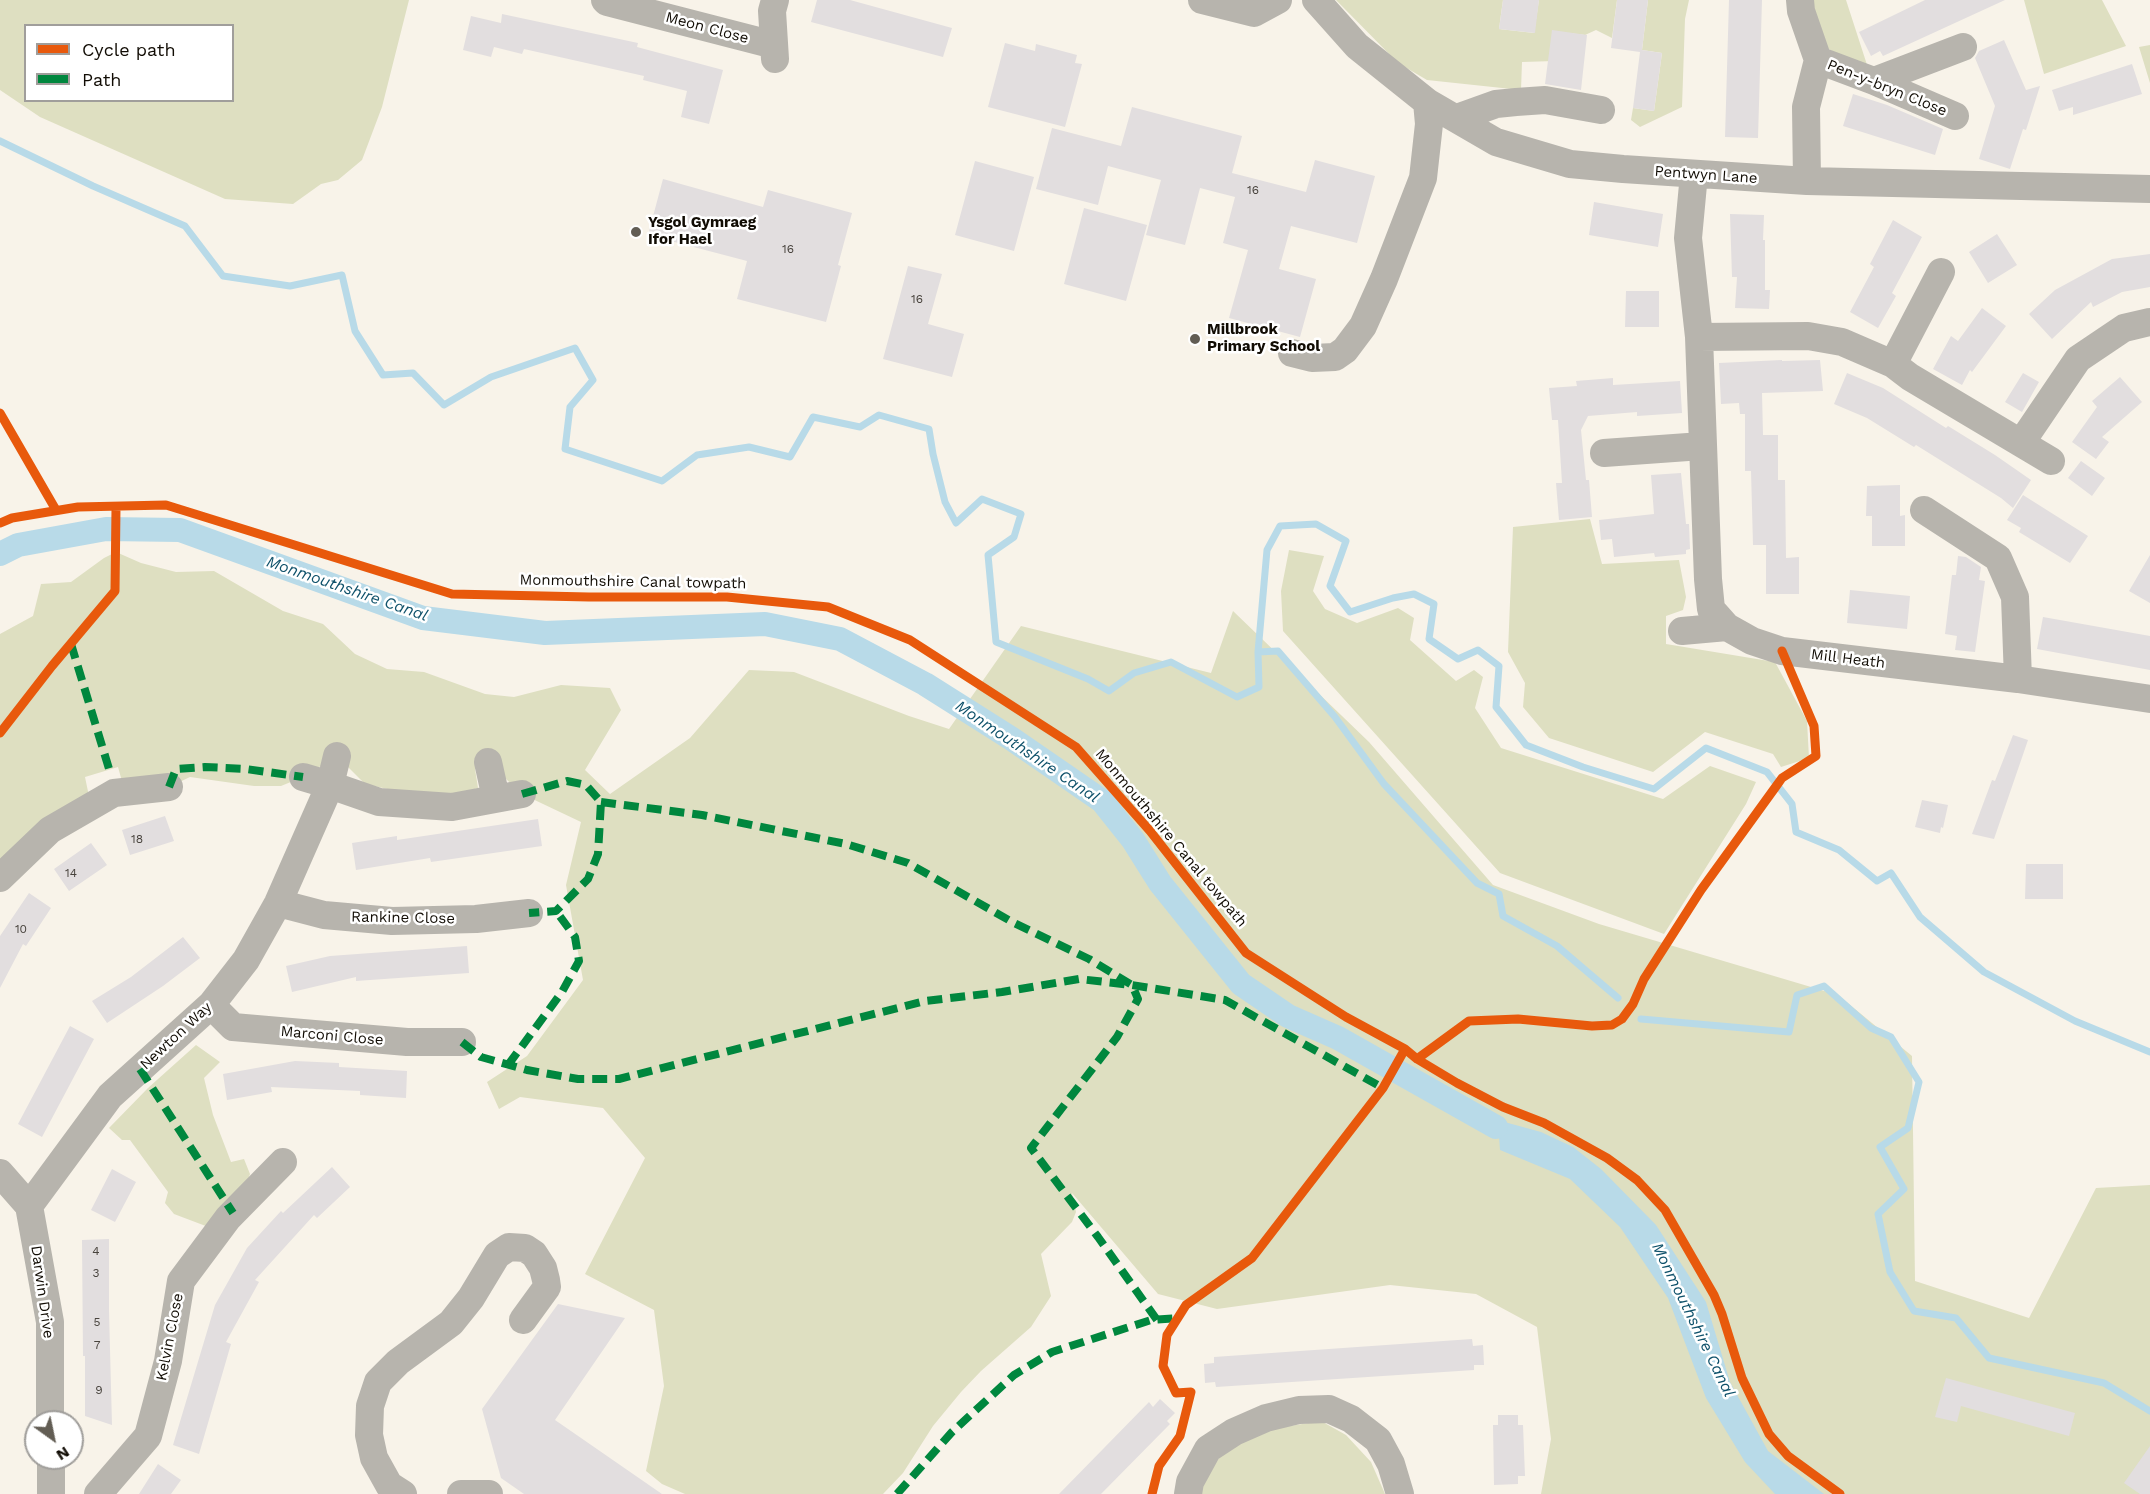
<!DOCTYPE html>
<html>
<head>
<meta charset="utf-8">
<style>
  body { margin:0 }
  #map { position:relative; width:2150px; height:1494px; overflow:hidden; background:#f8f3e9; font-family:"Work Sans",sans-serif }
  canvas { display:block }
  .legend { position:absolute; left:24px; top:24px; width:210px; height:78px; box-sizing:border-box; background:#fff; border:2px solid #a09e9b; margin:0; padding:8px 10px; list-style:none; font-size:18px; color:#110c04 }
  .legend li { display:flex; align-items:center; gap:12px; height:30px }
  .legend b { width:30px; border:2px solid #a09e9b }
  .north { position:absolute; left:24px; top:1410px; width:60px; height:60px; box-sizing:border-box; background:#fff; border:2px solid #a09e9b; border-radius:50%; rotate:147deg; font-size:16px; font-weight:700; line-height:24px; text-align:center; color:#110c04 }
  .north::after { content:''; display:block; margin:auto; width:21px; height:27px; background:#625d54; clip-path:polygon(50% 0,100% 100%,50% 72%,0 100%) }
</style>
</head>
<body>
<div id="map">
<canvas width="2150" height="1494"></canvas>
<ul class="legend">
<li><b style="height:8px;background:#e8590c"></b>Cycle path</li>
<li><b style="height:8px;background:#00873e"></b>Path</li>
</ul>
<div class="north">N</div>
</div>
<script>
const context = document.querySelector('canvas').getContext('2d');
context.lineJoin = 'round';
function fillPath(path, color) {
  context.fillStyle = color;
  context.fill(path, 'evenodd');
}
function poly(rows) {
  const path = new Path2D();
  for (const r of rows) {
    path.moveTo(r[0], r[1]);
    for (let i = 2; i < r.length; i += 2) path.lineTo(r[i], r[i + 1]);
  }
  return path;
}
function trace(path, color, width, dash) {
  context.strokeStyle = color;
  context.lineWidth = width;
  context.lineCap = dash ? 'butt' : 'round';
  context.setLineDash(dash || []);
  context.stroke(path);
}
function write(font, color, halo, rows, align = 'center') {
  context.font = font + ' "Work Sans",sans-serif';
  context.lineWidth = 5;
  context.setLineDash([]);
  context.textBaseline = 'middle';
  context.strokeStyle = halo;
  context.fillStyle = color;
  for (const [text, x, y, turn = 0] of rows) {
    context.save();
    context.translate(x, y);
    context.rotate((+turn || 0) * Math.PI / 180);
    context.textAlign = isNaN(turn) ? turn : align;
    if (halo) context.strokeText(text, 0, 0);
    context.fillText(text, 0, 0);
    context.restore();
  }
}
fillPath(poly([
  [0,0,409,0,382,107,362,160,338,180,321,184,293,204,225,199,40,117,0,90],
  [26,26,232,26,232,100,26,100],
  [1336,0,1503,0,1499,29,1534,33,1539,0,1617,0,1612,38,1596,30,1585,35,1559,32,1555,61,1522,62,1521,90,1427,80,1398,63],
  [1648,0,1689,0,1685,19,1682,107,1640,127,1631,120,1633,108,1654,111,1662,53,1642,50],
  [1811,0,1846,0,1869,71,1825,47],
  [2024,0,2102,0,2126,46,2044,74],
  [2150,45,2150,83,2139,47],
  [1590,519,1602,564,1679,560,1686,597,1683,610,1666,616,1666,644,1775,662,1807,721,1809,758,1781,767,1773,754,1705,732,1653,772,1549,738,1523,707,1525,683,1508,652,1513,527],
  [1289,550,1324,556,1313,591,1325,609,1357,623,1398,608,1414,618,1410,640,1456,681,1474,670,1483,677,1475,708,1501,748,1663,799,1710,766,1756,782,1746,804,1664,934,1500,873,1283,631,1281,591],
  [116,552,141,563,176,572,214,571,283,611,323,624,355,654,387,669,424,672,485,694,514,697,561,685,610,688,621,710,585,770,610,794,690,738,749,670,794,672,909,716,949,729,1021,626,1211,673,1233,611,1369,742,1493,885,1599,924,1838,995,1912,1056,1915,1281,2029,1318,2096,1188,2150,1185,2150,1494,1541,1494,1551,1439,1537,1327,1476,1294,1390,1285,1217,1309,1158,1294,1072,1193,1076,1212,1072,1222,1041,1254,1051,1296,1031,1327,981,1371,961,1392,933,1426,903,1473,883,1494,685,1494,662,1484,646,1471,664,1386,654,1310,585,1274,645,1158,603,1108,520,1097,499,1109,487,1082,527,1056,583,980,566,885,581,822,522,794,488,762,475,769,478,788,451,796,401,792,365,784,337,756,303,777,281,786,254,786,190,777,169,787,125,792,118,767,85,777,91,806,0,878,0,634,33,616,41,584,71,582,104,558],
  [196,1045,220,1062,204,1078,213,1115,231,1162,244,1159,250,1174,246,1185,211,1228,174,1214,165,1203,168,1192,130,1140,122,1140,109,1128,148,1088],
  [1321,1421,1346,1435,1371,1462,1385,1494,1201,1494,1205,1475,1228,1447,1271,1429]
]), '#dedfc1');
fillPath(poly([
  [1468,1112,1541,1132,1573,1147,1601,1169,1656,1225,1706,1302,1730,1382,1768,1451,1824,1494,1775,1494,1745,1462,1706,1398,1668,1298,1620,1227,1570,1179,1500,1150,1499,1136]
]), '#b8dae8');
trace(poly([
  [0,141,93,186,185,226,223,276,290,286,342,275,355,331,383,375,413,373,444,405,491,377,575,348,593,380,570,407,565,449,662,481,697,455,749,447,790,457,813,417,860,427,879,415,929,429,933,454,945,502,956,523,982,499,1021,514,1014,537,988,555,996,642,1088,679,1109,691,1134,673,1171,662,1237,697,1259,687,1258,652,1278,651,1335,717,1384,784,1477,883,1499,894,1503,916,1557,946,1618,998],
  [1258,652,1267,550,1280,526,1316,524,1346,541,1330,586,1350,612,1393,598,1414,594,1434,604,1429,639,1458,659,1478,650,1499,666,1496,707,1526,745,1583,767,1654,789,1706,748,1767,772,1792,804,1796,832,1839,850,1877,881,1891,873,1920,917,1984,972,2075,1021,2150,1052],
  [1641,1019,1789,1032,1797,995,1824,986,1871,1028,1891,1037,1919,1082,1908,1128,1880,1147,1904,1189,1878,1214,1890,1272,1914,1311,1956,1318,1989,1358,2104,1383,2150,1411]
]), '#b8dae8', 7);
trace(poly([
  [0,554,18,545,106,529,180,530,423,618,545,633,765,624,840,639,925,684,1012,739,1102,801,1133,840,1160,883,1241,984,1288,1016,1338,1038,1496,1127]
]), '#b8dae8', 24);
fillPath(poly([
  [817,0,850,0,952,28,943,57,811,22],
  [1503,0,1539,0,1535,33,1499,29],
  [1617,0,1648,0,1642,50,1662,53,1654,111,1633,108,1640,52,1611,48],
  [1729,0,1762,0,1758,138,1725,137],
  [1925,0,2005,0,1883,56,1880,51,1871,56,1859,32],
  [502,14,638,43,637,47,723,70,709,124,681,117,687,91,643,80,644,76,524,49,522,54,494,47,491,57,463,50,471,16,501,23],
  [1552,30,1587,35,1581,90,1545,84],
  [2004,40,2026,90,2040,86,2026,130,2023,129,2010,169,1979,159,1995,106,1975,58,1979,51],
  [1005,43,1035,51,1036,44,1077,55,1075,63,1082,64,1065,127,988,107],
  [2132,64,2142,94,2073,115,2073,107,2059,111,2052,90],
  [1853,94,1887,105,1943,129,1935,155,1843,126],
  [1132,107,1242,136,1232,173,1306,192,1315,160,1375,176,1357,243,1291,226,1279,269,1316,279,1300,337,1229,318,1248,250,1223,243,1235,197,1200,188,1185,245,1146,235,1161,180,1108,166,1098,205,1036,189,1052,128,1121,146],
  [975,161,1034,177,1014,251,955,235],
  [663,179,763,207,768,190,852,213,838,265,841,266,826,322,737,299,747,261,648,235],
  [1594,202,1663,214,1658,247,1589,235],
  [1084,208,1147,225,1126,301,1064,284],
  [1730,214,1764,215,1763,240,1765,240,1765,290,1770,290,1769,309,1735,308,1737,277,1732,277],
  [1893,220,1922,237,1892,293,1896,296,1878,328,1850,312,1874,267,1870,264],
  [1997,234,2017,265,1988,283,1969,252],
  [2150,254,2150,287,2122,292,2093,307,2091,302,2052,339,2029,314,2055,290,2112,259],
  [908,266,942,274,928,324,964,334,952,377,883,359],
  [1626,291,1659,291,1659,327,1625,327],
  [1982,308,2006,326,1972,372,1970,370,1962,385,1933,369,1951,336,1958,341],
  [1782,360,1782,361,1820,360,1823,391,1762,393,1763,435,1778,435,1778,480,1785,480,1786,558,1799,557,1799,594,1766,594,1766,545,1753,545,1751,471,1745,471,1745,414,1740,414,1739,403,1721,404,1719,363],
  [1847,373,1883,388,1946,428,1948,426,1995,455,2031,480,2013,508,2001,498,1916,445,1914,447,1867,418,1834,404],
  [2023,373,2039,382,2022,412,2005,402],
  [2120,377,2142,402,2102,437,2109,442,2096,459,2072,442,2097,407,2092,401],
  [1613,378,1613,385,1680,381,1682,413,1637,416,1637,412,1588,416,1581,430,1586,480,1589,480,1592,517,1559,520,1556,483,1562,483,1558,420,1552,420,1549,388,1577,386,1576,381],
  [2081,461,2105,478,2092,496,2068,478],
  [1681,473,1686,524,1689,524,1690,549,1686,550,1686,554,1655,557,1654,553,1614,557,1612,539,1601,540,1599,520,1654,514,1651,475],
  [1900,485,1900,516,1905,515,1905,546,1872,546,1872,516,1866,516,1867,486],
  [2023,495,2088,536,2070,563,2019,532,2021,528,2007,520],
  [2150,555,2150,603,2129,591],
  [1958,556,1966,557,1981,567,1979,580,1985,581,1975,652,1955,650,1957,636,1945,634,1952,575,1956,575],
  [1850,590,1910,596,1907,629,1847,623],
  [2043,617,2150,636,2150,670,2037,649],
  [2013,735,2028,740,1994,839,1972,834,1992,780,1995,781],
  [1922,800,1948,805,1943,828,1941,827,1940,833,1915,827],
  [165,816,174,841,130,855,122,830],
  [538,819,542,846,431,862,430,858,356,870,352,843,397,836,397,840],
  [91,843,107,865,69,891,54,869],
  [2026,864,2063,864,2063,899,2025,899],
  [29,893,51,908,26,946,23,944,0,988,0,936],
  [183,937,200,958,163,986,107,1023,92,1001,131,977],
  [467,946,469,973,356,981,356,977,292,992,286,966,330,956],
  [70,1026,94,1039,42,1137,18,1124],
  [295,1061,339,1063,339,1067,407,1071,406,1098,360,1095,360,1091,271,1087,272,1092,227,1100,223,1074],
  [332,1167,350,1187,317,1218,314,1215,255,1280,259,1282,226,1342,231,1344,199,1454,173,1445,215,1305,247,1248,281,1211,283,1213],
  [112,1169,136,1182,115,1222,91,1210],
  [109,1239,109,1311,112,1425,85,1416,85,1356,83,1356,82,1240],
  [558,1304,625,1318,555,1420,662,1494,524,1494,501,1478,482,1409],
  [1472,1339,1473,1346,1483,1345,1484,1365,1474,1365,1474,1370,1216,1387,1215,1382,1205,1383,1204,1364,1214,1363,1214,1357],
  [1946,1378,2075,1413,2069,1436,1961,1406,1957,1422,1935,1417],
  [1160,1399,1175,1413,1167,1421,1170,1424,1101,1494,1059,1494,1149,1402,1153,1407],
  [1498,1415,1518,1415,1518,1425,1523,1425,1525,1476,1518,1476,1518,1484,1494,1485,1493,1425,1498,1425],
  [2150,1446,2150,1494,2140,1494,2124,1483],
  [158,1464,181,1480,171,1494,139,1494]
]), '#e2dedf');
trace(poly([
  [605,0,607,2,774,45],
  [1202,0,1254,13,1278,0],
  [1316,0,1357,46,1427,102,1496,142,1570,164,1623,169,1807,181,2150,189],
  [1800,0,1801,11,1818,60,1806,107,1807,181],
  [775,59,772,11,775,0],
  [1818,60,1874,81,1955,116],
  [1874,81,1963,47],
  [1457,118,1496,104,1516,102,1545,100,1601,110],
  [1694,174,1688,238,1699,337,1708,579,1711,609,1727,627,1752,641,1782,651,2018,679,2150,699],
  [1699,337,1808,336,1842,342,1893,364,1910,377,2051,461],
  [1292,353,1312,358,1335,357,1345,350,1363,326,1384,279,1423,178,1429,124,1427,102],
  [1893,364,1941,272],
  [2021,443,2078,359,2124,328,2150,322],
  [1604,453,1702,446],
  [1924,510,1998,558,2015,597,2018,679],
  [1682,631,1727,627],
  [488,762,496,798],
  [303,777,330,785,337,756],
  [0,878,50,830,114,793,169,787],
  [278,903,324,915,392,921,476,919,529,913],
  [211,1005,233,1027,407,1042,462,1042],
  [0,1173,29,1206,50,1322,50,1422],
  [29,1206,110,1096,211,1005,246,960,278,903,330,785,379,802,452,807,522,794],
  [51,1458,51,1494],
  [98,1494,148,1436,168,1361,181,1281,228,1218,283,1162],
  [403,1494,389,1485,374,1458,369,1435,370,1406,378,1382,398,1362,451,1323,471,1298,497,1255,509,1247,525,1248,534,1254,543,1268,546,1280,547,1287,523,1320],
  [461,1494,489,1494],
  [1188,1494,1190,1482,1208,1449,1234,1432,1266,1418,1299,1410,1329,1409,1351,1419,1378,1440,1391,1464,1400,1494]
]), '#b7b4ad', 28);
trace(poly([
  [71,644,110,772],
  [169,787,176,769,205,767,246,769,303,777],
  [522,794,567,781,586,785,601,802,598,854,588,879,556,911,529,913],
  [601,802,702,815,846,844,908,863,1014,923,1089,959,1132,985,1138,999,1117,1037,1031,1148,1098,1237,1157,1320],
  [462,1042,481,1057,527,1070,578,1079,619,1079,925,1001,1002,992,1079,979,1132,985,1225,1000,1383,1088],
  [508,1065,562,992,579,961,575,937,556,911],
  [140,1069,233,1213],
  [897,1494,952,1432,1014,1375,1052,1352,1151,1320,1178,1318]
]), '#00873e', 8, [15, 8]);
trace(poly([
  [0,413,56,510],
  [0,523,12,518,78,507,166,505,452,594,589,597,727,597,828,607,910,640,1076,747,1150,831,1246,953,1346,1017,1405,1049,1417,1059,1457,1083,1503,1107,1544,1123,1607,1158,1637,1180,1665,1210,1714,1295,1722,1314,1742,1378,1769,1434,1788,1456,1840,1494],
  [0,733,52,666,115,591,116,508],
  [1417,1059,1469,1021,1518,1019,1592,1026,1612,1025,1622,1019,1633,1004,1644,979,1701,890,1777,785,1782,778,1816,756,1814,726,1782,651],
  [1152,1494,1159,1466,1180,1436,1191,1392,1176,1393,1163,1366,1167,1335,1186,1305,1252,1258,1383,1088,1405,1049]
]), '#e8590c', 9);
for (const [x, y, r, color] of [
  [636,232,6,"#625d54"],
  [1195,339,6,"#625d54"]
]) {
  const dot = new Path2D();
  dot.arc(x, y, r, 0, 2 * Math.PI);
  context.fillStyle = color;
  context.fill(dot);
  trace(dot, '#fff', 2);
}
write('12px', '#48433d', null, [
  ["16",1253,190],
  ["16",788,249],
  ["16",917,299],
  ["18",137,839],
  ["14",71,873],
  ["10",21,929],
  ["4",96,1251],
  ["3",96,1273],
  ["5",97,1322],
  ["7",97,1345],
  ["9",99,1390]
]);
write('15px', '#110c04', '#fff', [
  ["Meon Close",707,28,15],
  ["Pen-y-bryn Close",1887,88,22],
  ["Pentwyn Lane",1706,175,4],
  ["Monmouthshire Canal towpath",633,582,1],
  ["Mill Heath",1848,659,7],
  ["Monmouthshire Canal towpath",1171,838,50],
  ["Rankine Close",403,918,1],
  ["Newton Way",176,1036,-43],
  ["Marconi Close",332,1036,5],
  ["Darwin Drive",42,1292,82],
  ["Kelvin Close",170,1337,-79]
]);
write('bold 15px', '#110c04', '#fff', [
  ["Ysgol Gymraeg",648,223],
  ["Ifor Hael",648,240],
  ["Millbrook",1207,330],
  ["Primary School",1207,347]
], 'left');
write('italic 16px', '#0e516a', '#fff', [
  ["Monmouthshire Canal",347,589,19],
  ["Monmouthshire Canal",1027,752,34],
  ["Monmouthshire Canal",1693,1320,64]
]);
</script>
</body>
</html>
